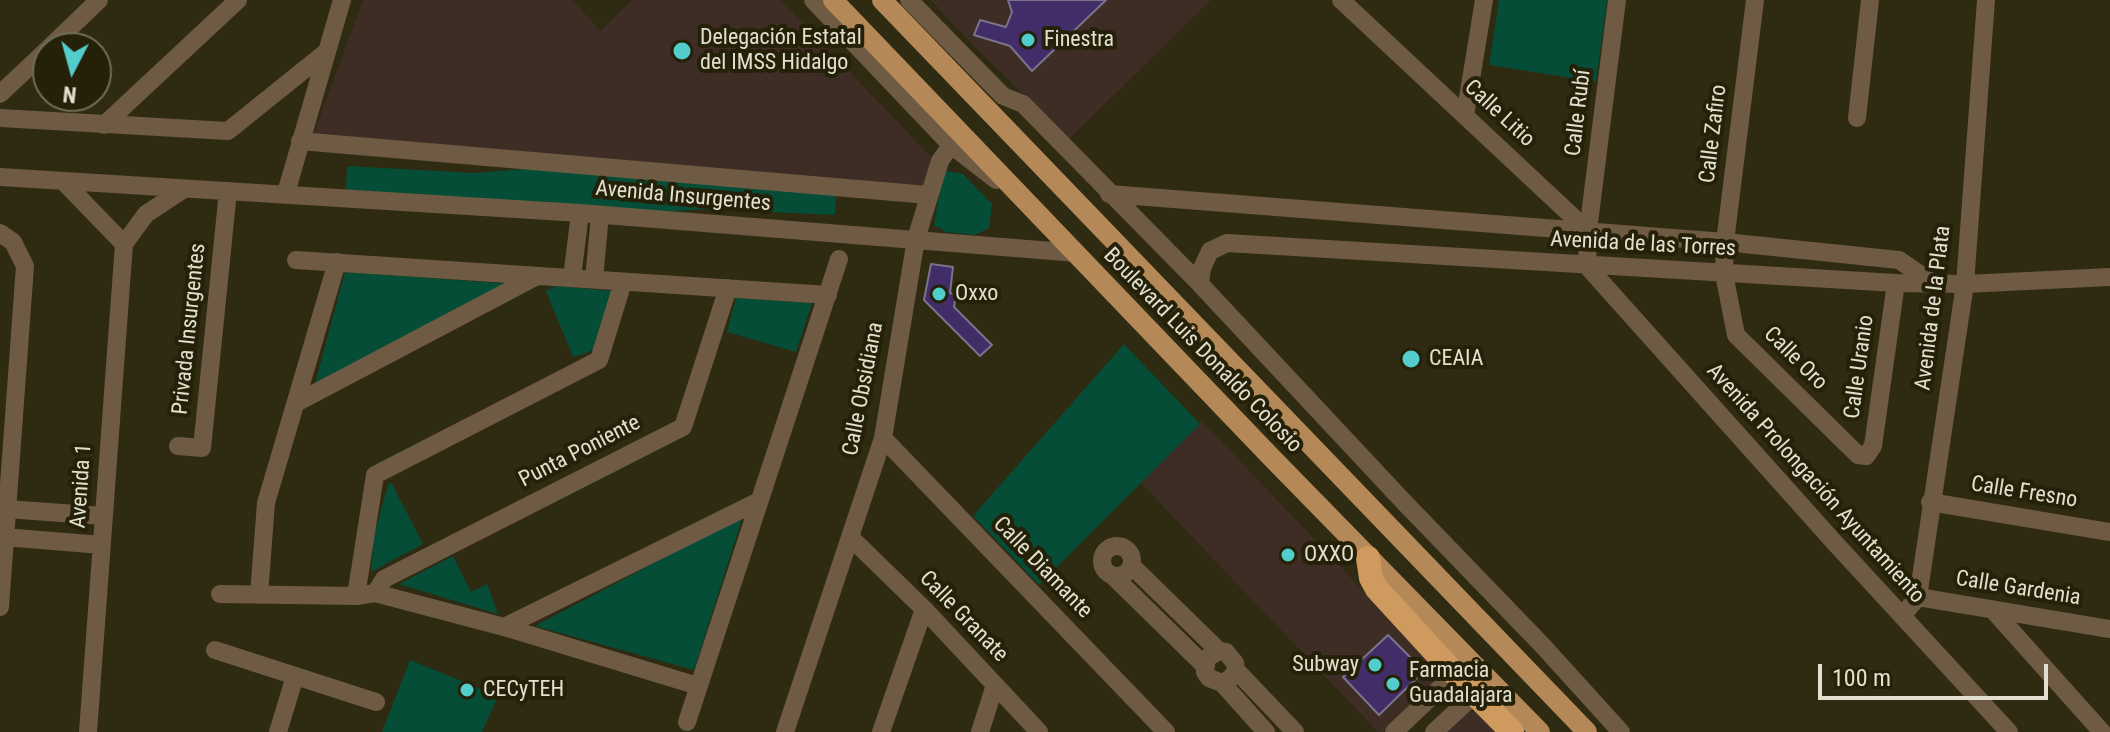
<!DOCTYPE html>
<html>
<head>
<meta charset="utf-8">
<style>
  body { margin:0 }
  #map { position:relative; width:2110px; height:732px; overflow:hidden; background:#2f2a12; font-family:"Roboto Condensed",sans-serif }
  canvas { display:block }
  .north { position:absolute; left:32px; top:32px; width:80px; height:80px; box-sizing:border-box; background:#252008; border:2px solid #716c58; border-radius:50%; rotate:186deg; font-size:22px; font-weight:700; line-height:32px; text-align:center; color:#e2dfd0 }
  .north::after { content:''; display:block; margin:auto; width:28px; height:36px; background:#52cdcc; clip-path:polygon(50% 0,100% 100%,50% 72%,0 100%) }
  .scale { position:absolute; left:1818px; top:664px; width:230px; height:36px; box-sizing:border-box; border:4px solid #e2dfd0; border-top:0; padding-left:10px; font-size:24px; line-height:28px; white-space:nowrap; color:#e2dfd0; -webkit-text-stroke:6px #252008; paint-order:stroke }
</style>
</head>
<body>
<div id="map">
<canvas width="2110" height="732"></canvas>
<div class="north">N</div>
<div class="scale">100 m</div>
</div>
<script>
const context = document.querySelector('canvas').getContext('2d');
context.lineJoin = 'round';
function fillPath(path, color) {
  context.fillStyle = color;
  context.fill(path, 'evenodd');
}
function poly(rows) {
  const path = new Path2D();
  for (const r of rows) {
    if (r.length === 3) {
      path.moveTo(r[0] + r[2], r[1]);
      path.arc(r[0], r[1], r[2], 0, 2 * Math.PI);
      continue;
    }
    path.moveTo(r[0], r[1]);
    for (let i = 2; i < r.length; i += 2) path.lineTo(r[i], r[i + 1]);
  }
  return path;
}
function trace(path, color, width, dash) {
  context.strokeStyle = color;
  context.lineWidth = width;
  context.lineCap = dash ? 'butt' : 'round';
  context.setLineDash(dash || []);
  context.stroke(path);
}
function write(font, color, halo, rows, align = 'center') {
  context.font = font + ' "Roboto Condensed",sans-serif';
  context.lineWidth = 8;
  context.setLineDash([]);
  context.textBaseline = 'middle';
  context.strokeStyle = halo;
  context.fillStyle = color;
  for (const [text, x, y, turn = 0] of rows) {
    context.save();
    context.translate(x, y);
    context.rotate((+turn || 0) * Math.PI / 180);
    context.textAlign = isNaN(turn) ? turn : align;
    if (halo) context.strokeText(text, 0, 0);
    context.fillText(text, 0, 0);
    context.restore();
  }
}
fillPath(poly([
  [363,0,573,0,600,31,632,0,781,0,935,161,921,190,314,133],
  [931,0,1211,0,1069,139,970,42],
  [1202,421,1435,666,1434,682,1383,732,1378,732,1141,483],
  [1472,711,1483,715,1499,732,1443,732,1460,716]
]), '#3e2d24');
fillPath(poly([
  [1499,0,1607,0,1596,82,1489,65],
  [347,166,473,173,525,169,836,192,835,215,704,209,666,212,346,190],
  [943,170,963,174,992,204,989,228,975,235,944,232,941,228,934,226],
  [345,272,511,284,315,384],
  [556,286,613,291,595,347,589,352,573,357,546,291],
  [736,298,812,303,796,352,727,332],
  [1124,344,1200,424,1039,585,973,516],
  [391,482,423,544,371,572,374,535,388,485],
  [743,516,694,670,535,626],
  [453,556,471,592,487,584,498,614,399,584],
  [410,660,498,696,482,732,382,732]
]), '#054d36');
const building = poly([
  [1008,0,1106,0,1032,71,1010,46,974,35,980,20,1006,27,1012,12,1008,0],
  [931,264,953,267,950,293,956,295,954,307,992,345,980,356,924,300,931,264],
  [1388,635,1424,671,1379,715,1343,677,1388,635]
]);
fillPath(building, '#422d68');
trace(building, '#7a738c', 2);
trace(poly([
  [813,0,951,145,996,180],
  [909,0,1003,96,1023,104,1200,284,1403,501,1543,646,1621,732],
  [1341,0,1588,231],
  [1755,0,1725,242,1724,274,1736,335,1858,455,1866,456,1873,446,1896,283],
  [49,48,99,0],
  [0,94,48,49],
  [1465,116,1484,0],
  [0,118,228,131,325,53],
  [1857,118,1870,0],
  [104,125,238,0],
  [300,141,928,195],
  [0,177,580,213,1077,253],
  [63,181,124,244],
  [286,193,342,0],
  [1109,194,1725,242,1899,260,1931,282],
  [0,233,13,242,25,266,0,607],
  [296,260,828,295],
  [1587,266,1834,542,2009,732],
  [1587,266,1588,231,1617,0],
  [572,278,580,213],
  [594,279,600,215],
  [1200,284,1202,268,1210,251,1227,243,1896,283,1965,284,2110,277],
  [296,403,537,276],
  [883,438,1166,732],
  [178,446,202,448,228,191],
  [1930,502,2110,532],
  [6,509,104,516],
  [4,537,102,545],
  [850,537,924,609,1039,732],
  [1117,561,15],
  [1132,566,1219,651],
  [1114,577,1204,665],
  [375,593,384,579,683,427,728,288],
  [220,594,356,596,375,593,504,627,698,686],
  [259,595,266,503,337,262],
  [356,596,375,475,599,360,623,282],
  [1918,597,2110,629],
  [1992,609,2102,732],
  [1902,616,1918,597,1965,284,1986,0],
  [504,627,759,501],
  [215,650,376,702],
  [1236,670,1295,732],
  [1222,683,1231,678,1236,670,1235,663,1226,652,1219,651,1207,658,1205,672,1209,678,1222,683,1266,732],
  [687,722,839,259],
  [88,732,124,244,146,214,184,189],
  [278,732,295,676],
  [785,732,883,438,916,239,940,161,951,145],
  [881,732,924,609],
  [980,732,995,685],
  [1394,732,1455,674],
  [1434,732,1475,694]
]), '#6f5a43', 18);
trace(poly([
  [833,0,1271,457,1540,732],
  [882,0,1587,732]
]), '#b48857', 20);
trace(poly([
  [1368,558,1371,578,1377,589,1455,674,1512,732]
]), '#cf9a5e', 24);
for (const [x, y, r, color] of [
  [1028,40,8,"#52cdcc"],
  [682,51,10,"#52cdcc"],
  [939,294,8,"#52cdcc"],
  [1411,359,10,"#52cdcc"],
  [1288,555,8,"#52cdcc"],
  [1375,665,8,"#52cdcc"],
  [1393,684,8,"#52cdcc"],
  [467,690,8,"#52cdcc"]
]) {
  const dot = new Path2D();
  dot.arc(x, y, r, 0, 2 * Math.PI);
  context.fillStyle = color;
  context.fill(dot);
  trace(dot, '#252008', 3);
}
write('22px', '#e2dfd0', '#252008', [
  ["Delegación Estatal",700,38],
  ["del IMSS Hidalgo",700,63],
  ["Finestra",1044,40],
  ["Oxxo",955,294],
  ["CEAIA",1429,359],
  ["OXXO",1304,555],
  ["Subway",1359,665,"right"],
  ["Farmacia",1409,671],
  ["Guadalajara",1409,696],
  ["CECyTEH",483,690]
], 'left');
write('22px', '#e2dfd0', '#252008', [
  ["Calle Rubí",1579,113,-83],
  ["Calle Litio",1499,114,43],
  ["Calle Zafiro",1714,134,-83],
  ["Avenida Insurgentes",683,197,5],
  ["Avenida de las Torres",1643,245,3],
  ["Avenida de la Plata",1934,308,-83],
  ["Privada Insurgentes",190,329,-84],
  ["Boulevard Luis Donaldo Colosio",1202,351,46],
  ["Calle Oro",1795,359,45],
  ["Calle Uranio",1860,367,-82],
  ["Calle Obsidiana",864,389,-79],
  ["Punta Poniente",580,452,-27],
  ["Avenida Prolongación Ayuntamiento",1815,484,48],
  ["Avenida 1",82,486,-86],
  ["Calle Fresno",2024,493,9],
  ["Calle Diamante",1042,568,46],
  ["Calle Gardenia",2018,589,9],
  ["Calle Granate",963,617,46]
]);
</script>
</body>
</html>
